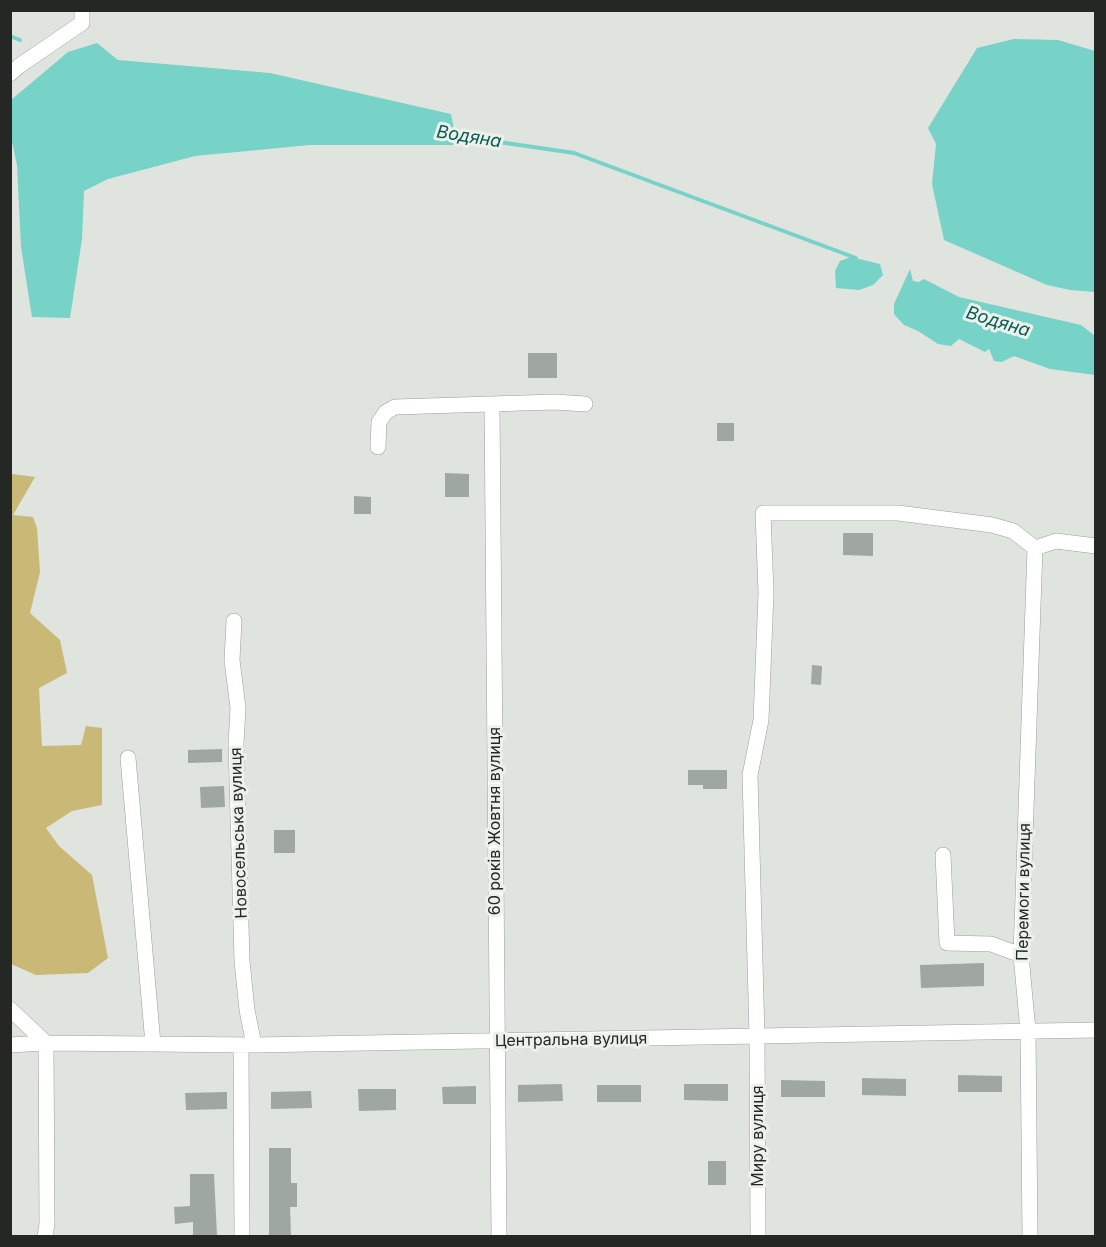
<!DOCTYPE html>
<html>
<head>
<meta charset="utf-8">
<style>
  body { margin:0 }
  #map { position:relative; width:1106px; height:1247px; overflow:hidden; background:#dfe4de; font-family:Inter,sans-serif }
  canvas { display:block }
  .frame { position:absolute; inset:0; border:12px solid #252725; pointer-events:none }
</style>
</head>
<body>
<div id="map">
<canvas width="1106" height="1247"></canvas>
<div class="frame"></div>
</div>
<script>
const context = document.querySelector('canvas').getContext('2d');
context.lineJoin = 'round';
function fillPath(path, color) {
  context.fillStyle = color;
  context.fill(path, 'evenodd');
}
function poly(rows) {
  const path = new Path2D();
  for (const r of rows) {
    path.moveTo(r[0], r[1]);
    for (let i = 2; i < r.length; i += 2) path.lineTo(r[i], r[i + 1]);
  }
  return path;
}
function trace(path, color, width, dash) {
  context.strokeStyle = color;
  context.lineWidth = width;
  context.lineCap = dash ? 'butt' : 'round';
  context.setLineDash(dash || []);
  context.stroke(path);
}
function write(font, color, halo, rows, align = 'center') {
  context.font = font + ' Inter,sans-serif';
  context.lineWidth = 6;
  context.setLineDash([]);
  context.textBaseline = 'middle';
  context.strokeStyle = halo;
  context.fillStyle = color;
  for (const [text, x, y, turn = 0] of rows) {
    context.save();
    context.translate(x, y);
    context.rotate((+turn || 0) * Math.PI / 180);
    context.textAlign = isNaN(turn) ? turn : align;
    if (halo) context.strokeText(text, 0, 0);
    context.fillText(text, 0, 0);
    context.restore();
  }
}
fillPath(poly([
  [12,474,35,477,13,515,33,517,37,528,40,572,30,613,60,640,67,673,39,688,42,746,81,745,86,726,102,728,102,805,72,811,46,828,59,846,92,875,108,958,88,973,36,975,11,964]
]), '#cab877');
fillPath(poly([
  [1014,39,1058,40,1095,51,1095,292,1070,290,1047,285,944,240,932,184,936,144,928,128,977,48],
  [97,43,118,60,270,73,451,114,457,145,310,145,195,156,108,179,84,191,82,239,70,318,32,317,21,247,17,165,11,137,11,100,68,52],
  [851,257,880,264,883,275,873,285,859,290,836,288,835,271,840,261],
  [910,269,913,281,919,282,924,279,959,297,1081,325,1095,336,1095,375,1050,369,1014,356,1002,362,994,361,989,349,985,352,959,339,951,346,938,344,918,331,904,325,894,314,894,304]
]), '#77d2c8');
trace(poly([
  [10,36,20,40],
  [451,135,574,153,856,258]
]), '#77d2c8', 4);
fillPath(poly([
  [528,353,557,353,557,378,528,378],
  [717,423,734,423,734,441,717,441],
  [445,473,469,474,469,497,445,497],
  [354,496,371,497,371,514,354,514],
  [843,533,873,533,873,556,843,555],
  [812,665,822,666,821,685,811,684],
  [222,749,222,762,188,763,188,750],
  [688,770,727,770,727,789,703,789,703,785,688,785],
  [224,786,225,807,201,808,200,787],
  [274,830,295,830,295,853,274,853],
  [984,963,984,986,921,988,920,965],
  [958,1075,1002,1076,1002,1092,958,1092],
  [862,1078,906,1079,906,1096,862,1095],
  [781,1080,825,1081,825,1097,781,1097],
  [562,1084,563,1101,518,1102,518,1085],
  [684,1084,728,1084,728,1101,684,1100],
  [597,1085,641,1085,641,1102,597,1102],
  [476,1086,476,1104,443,1104,442,1087],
  [358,1089,396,1089,396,1110,359,1111],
  [311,1091,312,1108,271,1109,271,1092],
  [227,1092,227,1109,186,1110,185,1093],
  [269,1148,291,1148,291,1183,297,1183,297,1207,290,1207,291,1236,269,1236],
  [708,1161,726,1161,726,1185,708,1185],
  [190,1174,214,1174,217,1236,193,1236,193,1222,175,1224,174,1207,190,1206]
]), '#9fa7a3');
const minor = poly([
  [10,74,19,66,82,23,82,10],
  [492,405,499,1236],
  [378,447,379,422,386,412,395,407,555,402,585,404],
  [1035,548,1056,541,1096,546],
  [234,621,232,660,238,708,236,744,242,961,247,1010,254,1045],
  [128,758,153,1044],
  [943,855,947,943,991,944,1021,955],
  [10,1009,46,1043,47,1224,45,1236],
  [10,1045,46,1043,254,1045,1096,1030],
  [241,1045,242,1236],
  [758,1236,757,1036,750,775,761,720,766,593,763,513,898,513,992,525,1013,531,1035,548],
  [1030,1236,1028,1031,1021,955,1035,548]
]);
trace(minor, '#9a9f99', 16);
trace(minor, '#fff', 15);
write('16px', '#252725', '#ecf2eb', [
  ["60 років Жовтня вулиця",495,821,-90],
  ["Новосельська вулиця",239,833,-92],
  ["Перемоги вулиця",1024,892,-89],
  ["Центральна вулиця",571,1040,-1],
  ["Миру вулиця",758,1136,-90]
]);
write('italic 18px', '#0a5b55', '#ecf2eb', [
  ["Водяна",469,137,9],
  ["Водяна",998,322,17]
]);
</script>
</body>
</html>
